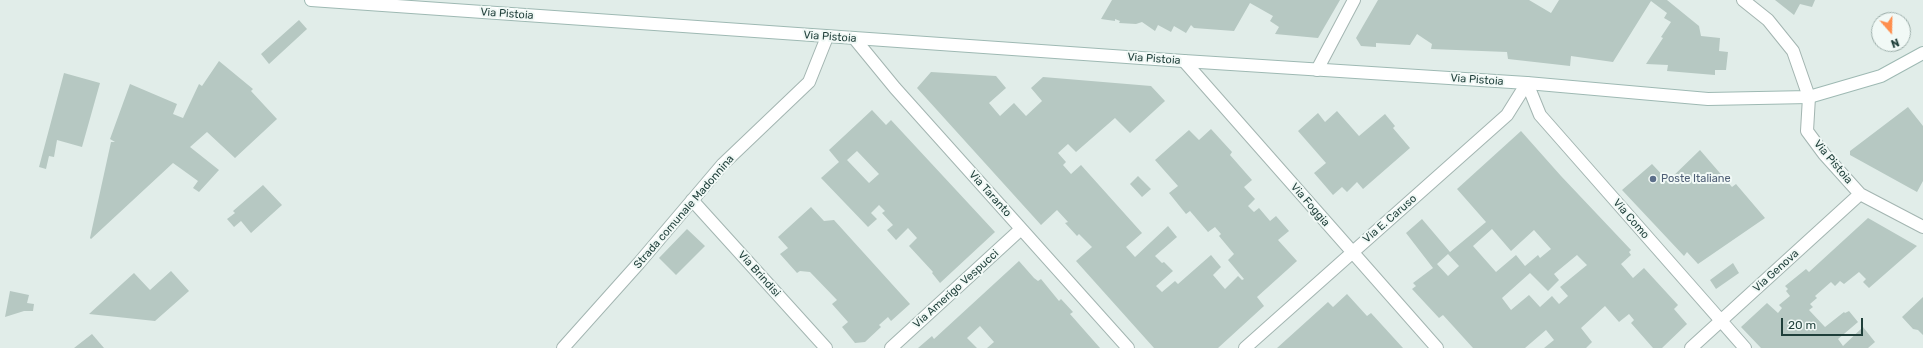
<!DOCTYPE html>
<html>
<head>
<meta charset="utf-8">
<style>
  body { margin:0 }
  #map { position:relative; width:1923px; height:348px; overflow:hidden; background:#e1ede9; font-family:Rubik,sans-serif }
  canvas { display:block }
  .north { position:absolute; left:1871px; top:12px; width:40px; height:40px; box-sizing:border-box; background:#f1f9f6; border:1px solid #9dafab; border-radius:50%; rotate:160deg; font-size:11px; font-weight:700; line-height:16px; text-align:center; color:#1f3f3a }
  .north::after { content:''; display:block; margin:auto; width:14px; height:18px; background:#fe8e4d; clip-path:polygon(50% 0,100% 100%,50% 72%,0 100%) }
  .scale { position:absolute; left:1781px; top:318px; width:82px; height:18px; box-sizing:border-box; border:2px solid #1f3f3a; border-top:0; padding-left:5px; font-size:12px; line-height:14px; white-space:nowrap; color:#1f3f3a; -webkit-text-stroke:3px #f1f9f6; paint-order:stroke }
</style>
</head>
<body>
<div id="map">
<canvas width="1923" height="348"></canvas>
<div class="north">N</div>
<div class="scale">20 m</div>
</div>
<script>
const context = document.querySelector('canvas').getContext('2d');
context.lineJoin = 'round';
function fillPath(path, color) {
  context.fillStyle = color;
  context.fill(path, 'evenodd');
}
function poly(rows) {
  const path = new Path2D();
  for (const r of rows) {
    path.moveTo(r[0], r[1]);
    for (let i = 2; i < r.length; i += 2) path.lineTo(r[i], r[i + 1]);
  }
  return path;
}
function trace(path, color, width, dash) {
  context.strokeStyle = color;
  context.lineWidth = width;
  context.lineCap = dash ? 'butt' : 'round';
  context.setLineDash(dash || []);
  context.stroke(path);
}
function write(font, color, halo, rows, align = 'center') {
  context.font = font + ' Rubik,sans-serif';
  context.lineWidth = 4;
  context.setLineDash([]);
  context.textBaseline = 'middle';
  context.strokeStyle = halo;
  context.fillStyle = color;
  for (const [text, x, y, turn = 0] of rows) {
    context.save();
    context.translate(x, y);
    context.rotate((+turn || 0) * Math.PI / 180);
    context.textAlign = isNaN(turn) ? turn : align;
    if (halo) context.strokeText(text, 0, 0);
    context.fillText(text, 0, 0);
    context.restore();
  }
}
fillPath(poly([
  [1112,0,1340,0,1318,38,1275,34,1279,27,1270,21,1273,16,1250,3,1234,31,1194,28,1191,25,1186,33,1174,26,1171,32,1158,25,1155,31,1142,22,1136,24,1119,23,1120,21,1115,19,1115,21,1101,19],
  [1378,0,1529,0,1551,13,1559,0,1667,0,1699,26,1701,36,1720,38,1719,51,1728,52,1726,70,1715,70,1715,75,1667,71,1668,65,1646,64,1663,38,1661,37,1671,22,1664,18,1667,13,1651,1,1613,62,1571,56,1570,66,1508,59,1507,52,1431,49,1432,44,1417,34,1410,45,1376,43,1376,47,1361,46,1356,38],
  [1775,0,1815,0,1812,7,1800,4,1794,15],
  [299,20,307,29,269,64,261,54],
  [219,61,253,89,251,91,277,119,235,158,207,132,190,147,219,170,199,192,193,188,198,181,173,163,91,239,90,238,111,142,115,142,110,139,130,84,177,104,173,114,183,118,199,84,202,86],
  [931,72,996,76,1006,88,989,103,1000,116,1014,103,1026,116,1042,101,1031,88,1043,77,1151,86,1165,101,1130,133,1115,118,1076,152,1068,144,1058,153,1066,162,1063,165,1071,174,1081,165,1142,233,1126,247,1135,257,1168,226,1177,237,1155,256,1162,263,1164,262,1173,271,1156,286,1162,292,1175,281,1178,284,1211,255,1221,267,1213,275,1225,289,1238,276,1242,280,1244,279,1228,260,1234,254,1219,236,1221,234,1215,227,1208,232,1190,211,1186,214,1169,193,1178,186,1155,160,1189,130,1199,140,1211,129,1232,152,1230,155,1252,180,1244,187,1255,199,1248,206,1254,212,1259,208,1270,221,1276,216,1289,231,1278,240,1297,261,1257,297,1264,306,1218,348,1154,348,1076,261,1092,247,1079,234,1077,236,1065,223,1068,222,1057,210,1041,225,917,88],
  [64,73,100,83,82,147,57,140,54,157,49,156,46,169,39,167],
  [1908,107,1923,126,1923,181,1917,192,1850,155,1850,151],
  [872,110,886,125,891,120,995,232,940,283,932,273,933,272,909,246,917,238,908,228,896,240,887,230,893,225,882,213,885,211,879,205,871,213,877,219,868,227,821,178,839,162,829,150],
  [857,151,879,174,869,183,847,160],
  [1337,111,1359,136,1385,114,1395,126,1393,128,1410,148,1363,189,1357,182,1347,192,1342,187,1333,195,1314,173,1326,163,1298,131,1318,113,1325,122],
  [1521,131,1561,176,1631,250,1629,252,1631,255,1621,264,1633,278,1644,268,1678,305,1674,309,1687,324,1662,348,1653,348,1631,323,1634,320,1629,314,1619,322,1605,306,1581,328,1592,342,1586,348,1544,348,1554,340,1546,330,1525,348,1473,348,1443,315,1439,318,1412,289,1416,286,1413,283,1433,268,1406,233,1422,219,1450,252,1486,222,1457,189],
  [1492,229,1511,251,1534,230,1551,249,1540,258,1538,255,1525,266,1516,255,1496,272,1473,246],
  [1448,254,1459,266,1448,276,1437,264],
  [1577,255,1587,265,1560,287,1568,296,1559,304,1552,296,1540,307,1529,295,1511,310,1502,298,1530,273,1548,291,1559,280,1554,274],
  [1700,150,1732,187,1736,184,1765,218,1698,264,1687,252,1684,256,1622,190,1652,164,1668,181],
  [1138,176,1151,189,1142,197,1130,184],
  [263,185,282,205,251,233,241,221,234,227,227,219,235,213,233,211],
  [811,207,824,221,834,220,910,304,891,321,888,317,879,325,881,327,865,342,855,343,842,327,848,322,832,304,837,300,810,272,800,271,797,273,780,254,788,248,778,237],
  [1868,218,1917,246,1869,288,1863,282,1866,279,1859,272,1844,284,1840,281,1835,286,1831,282,1815,296,1817,298,1810,304,1813,307,1809,310,1825,327,1844,312,1845,313,1849,311,1858,322,1838,339,1843,346,1863,327,1875,342,1868,348,1761,348,1741,327,1767,303,1778,313,1782,308,1779,305,1790,296,1786,291,1788,289,1785,286,1806,269,1809,272],
  [687,229,705,246,676,275,659,258],
  [1019,261,1034,278,1038,281,1041,279,1059,301,1061,299,1073,312,1070,314,1100,348,987,348,994,342,980,326,967,338,977,348,918,348,932,336,934,339],
  [1733,263,1739,273,1716,289,1710,280],
  [171,271,189,291,155,321,89,314,134,273,150,290],
  [10,291,29,295,27,303,34,304,33,311,24,311,5,317],
  [1347,294,1367,316,1371,313,1403,348,1277,348,1328,302,1333,307],
  [1923,297,1923,335,1918,330,1913,329,1902,317],
  [92,334,104,348,74,348]
]), '#b6c8c2');
const street = poly([
  [1743,0,1768,20,1793,51,1809,97,1807,131,1824,154,1860,194,1923,227],
  [854,38,895,88,1128,348],
  [1184,61,1437,348],
  [1317,70,1354,0],
  [1527,83,1540,115,1745,348],
  [692,200,826,348],
  [563,348,639,263,723,164,809,82,827,37],
  [891,348,1021,229],
  [1245,348,1507,115,1527,83],
  [1691,348,1860,194]
]);
const secondary = poly([
  [311,0,1184,61,1527,83,1708,99,1809,97,1881,76,1923,53]
]);
trace(street, '#a3b5b1', 14);
trace(secondary, '#9eb9b3', 14);
trace(street, '#fff', 12);
trace(secondary, '#fff', 12);
for (const [x, y, r, color] of [
  [1653,179,4,"#5c6f8a"]
]) {
  const dot = new Path2D();
  dot.arc(x, y, r, 0, 2 * Math.PI);
  context.fillStyle = color;
  context.fill(dot);
  trace(dot, '#f1f9f6', 1.5);
}
write('11px', '#1f3f3a', '#f1f9f6', [
  ["Via Pistoia",507,14,4],
  ["Via Pistoia",830,37,4],
  ["Via Pistoia",1154,59,4],
  ["Via Pistoia",1477,80,4],
  ["Via Pistoia",1833,162,50],
  ["Via Taranto",990,194,48],
  ["Via Foggia",1310,205,49],
  ["Strada comunale Madonnina",684,212,-49],
  ["Via E. Caruso",1390,219,-41],
  ["Via Como",1631,219,49],
  ["Via Genova",1776,271,-42],
  ["Via Brindisi",759,274,48],
  ["Via Amerigo Vespucci",956,289,-42]
]);
write('11px', '#4e5e75', '#f1f9f6', [
  ["Poste Italiane",1661,179]
], 'left');
</script>
</body>
</html>
